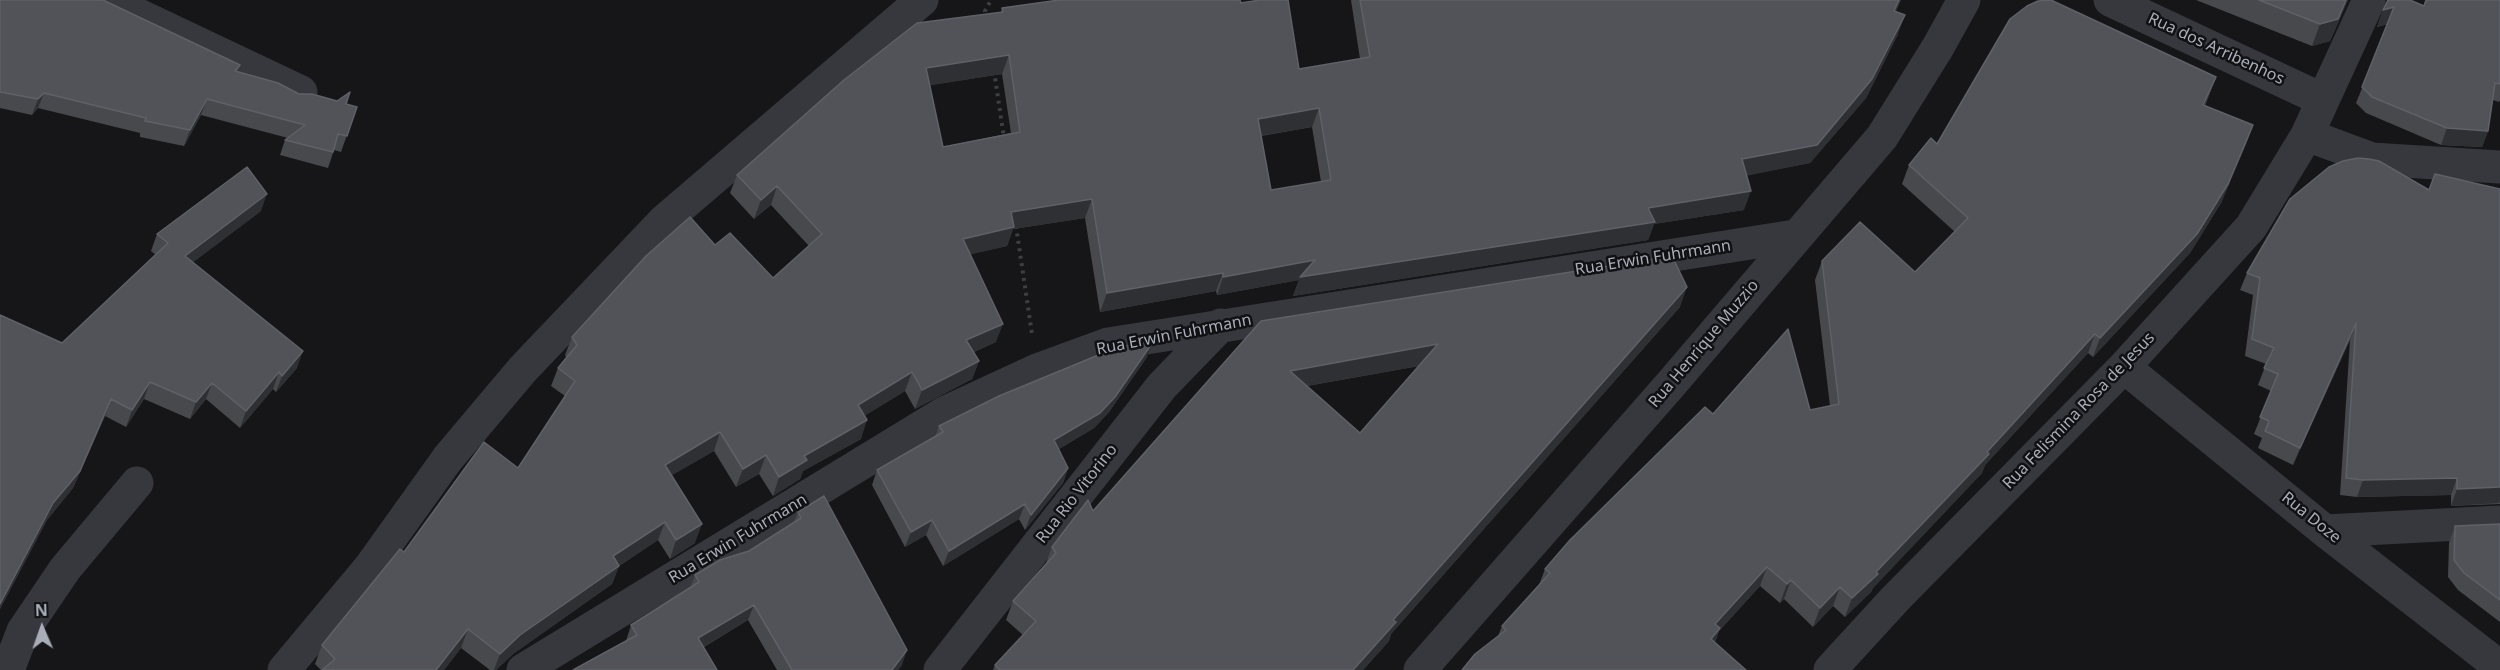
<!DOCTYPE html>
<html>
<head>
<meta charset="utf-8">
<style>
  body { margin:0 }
  #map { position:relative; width:2500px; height:670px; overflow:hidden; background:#161618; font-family:"Noto Sans",sans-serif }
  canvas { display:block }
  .north { position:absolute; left:12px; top:598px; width:60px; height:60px; -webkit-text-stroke:4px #111113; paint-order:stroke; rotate:358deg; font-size:16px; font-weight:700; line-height:24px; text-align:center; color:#a8adb8 }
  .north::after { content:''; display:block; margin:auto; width:21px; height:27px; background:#a8adb8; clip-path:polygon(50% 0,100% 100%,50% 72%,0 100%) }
</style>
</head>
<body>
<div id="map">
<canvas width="2500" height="670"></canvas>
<div class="north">N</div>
</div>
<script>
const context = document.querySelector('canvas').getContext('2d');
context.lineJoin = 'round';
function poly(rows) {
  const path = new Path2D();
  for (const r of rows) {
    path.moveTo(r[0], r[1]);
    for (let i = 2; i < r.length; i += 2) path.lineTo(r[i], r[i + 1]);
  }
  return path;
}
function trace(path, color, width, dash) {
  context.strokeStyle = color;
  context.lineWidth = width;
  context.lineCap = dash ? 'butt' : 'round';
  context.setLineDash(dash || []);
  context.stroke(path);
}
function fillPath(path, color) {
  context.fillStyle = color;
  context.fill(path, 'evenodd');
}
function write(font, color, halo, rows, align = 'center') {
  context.font = font + ' "Noto Sans",sans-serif';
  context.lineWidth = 5;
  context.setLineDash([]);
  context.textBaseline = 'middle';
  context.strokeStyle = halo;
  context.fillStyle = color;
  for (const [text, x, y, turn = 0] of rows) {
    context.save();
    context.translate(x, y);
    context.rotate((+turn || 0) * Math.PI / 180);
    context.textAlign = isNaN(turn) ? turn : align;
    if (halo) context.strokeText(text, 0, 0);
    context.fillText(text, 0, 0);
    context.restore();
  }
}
trace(poly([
  [987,19,985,11,991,0],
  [994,71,1004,138],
  [1016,226,1032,334]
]), '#3d3f44', 4, [3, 4.5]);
trace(poly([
  [107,0,301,92],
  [2110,0,2321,99],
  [2307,135,2372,159,2500,167],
  [2124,367,2325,531,2500,667],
  [2325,531,2500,522],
  [8,670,23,631,65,569,137,483],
  [284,670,370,567,448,458,523,369,665,220,922,0],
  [523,670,944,413,1037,370,1108,344,1795,236],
  [940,670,1162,386,1221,325],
  [1420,670,1671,384,1882,137,1938,47,1964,0],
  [1830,670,1896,598,2124,367,2251,227,2307,135,2369,0]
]), '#37383d', 33);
fillPath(poly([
  [0,0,105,1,240,65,237,71,299,94,357,107,341,152,334,150,328,168,280,155,285,140,288,138,201,115,184,146,140,137,140,133,38,108,32,115,0,108],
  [1351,0,1901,0,1896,11,1898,34,1866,98,1810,163,1747,175,1744,210,1654,224,1648,240,1293,296,1299,280,1217,295,1216,291,1100,312,1085,218,1013,229,1007,246,970,254,996,342,974,352,979,361,972,379,915,409,905,391,864,416,861,439,803,471,800,479,773,496,759,474,736,487,714,451,672,475,695,543,670,559,658,540,619,566,612,584,513,654,496,670,490,670,461,648,444,670,321,670,315,664,322,645,404,552,518,468,565,396,551,386,558,368,566,357,565,355,572,337,715,245,773,278,809,246,771,205,754,219,730,193,737,175,1001,12,1002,8,1241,3,1299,69,1360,59],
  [1002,74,1011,133,943,147,930,85],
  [1312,127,1321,182,1271,190,1261,136],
  [2196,0,2348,0,2330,41,2312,46],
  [2500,0,2500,100,2499,102,2493,100,2488,131,2482,147,2441,145,2366,113,2356,103,2388,24,2377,27,2383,10],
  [2216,77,2205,106,2253,125,2246,144,2221,203,2190,253,2093,357,2088,353,1985,465,1982,473,1873,588,1871,592,1845,617,1833,606,1813,627,1784,599,1780,603,1760,586,1719,631,1715,642,1498,636,1502,626,1539,585,1545,569,1713,414,1810,410,1830,406,1815,280,1822,261,1915,272,1955,232,1902,184,1909,165,1937,144],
  [2500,189,2500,504,2451,506,2451,495,2357,497,2340,495,2350,340,2293,465,2258,448,2262,438,2254,434,2271,391,2258,385,2266,364,2245,356,2253,295,2240,290,2247,273,2429,190],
  [261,211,193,262,297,368,276,392,273,389,240,428,206,399,190,419,144,399,126,427,105,416,73,488,47,520,0,609,0,315,62,343,156,255,151,251,157,234],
  [1680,307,1391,634,1389,641,1363,670,993,670,995,665,1023,635,1006,620,1013,601,1046,563,1052,547,1093,511,1261,321],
  [1419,366,1360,433,1307,386],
  [1147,357,1109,412,1094,428,1059,449,1068,468,1063,483,1025,530,1019,519,943,566,926,535,905,547,872,485,877,470,935,437,939,426],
  [798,512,902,665,898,670,777,670,748,620,704,647,626,641,631,625,690,588,695,575,749,551,794,522],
  [2500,524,2500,622,2458,590,2448,577,2449,543,2455,526]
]), '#47494d');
fillPath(poly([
  [1899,0,1901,0,1887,29,1894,11],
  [2346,0,2348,0,2330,41,2312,46,2320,24],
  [2394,7,2388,24,2377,27,2383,10],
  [1905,15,1898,34,1866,98,1810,163,1736,178,1742,159],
  [1009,55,1002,74,920,87,926,68],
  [2216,77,2209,95,2196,124,2203,105],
  [44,93,38,108,32,115,38,99],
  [207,99,201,115,184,146,190,130],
  [1319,108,1312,127,1252,137,1258,119],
  [2253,125,2246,144,2221,203,2190,253,2093,357,2100,338],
  [2447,128,2488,131,2482,147,2441,145],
  [777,186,771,205,754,219,761,200],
  [1751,191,1744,210,1654,224,1648,240,1293,296,1299,280,1217,295,1223,277,1315,260],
  [267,194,261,211,179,273,185,256],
  [1092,199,1085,218,1013,229,1007,246,956,258,963,239,1011,212],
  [1223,273,1216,291,1100,312,1107,293],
  [1687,287,1680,307,1391,634,1389,641,1363,670,1353,670,1393,620],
  [2356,323,2350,340,2293,465,2300,448],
  [1003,324,996,342,959,359,966,340],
  [2095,334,2088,353,1985,465,1982,473,1873,588,1871,592,1845,617,1852,598],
  [1153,342,1147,357,1109,412,1094,428,1049,455,1054,440],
  [1438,344,1431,364,1283,390,1290,371],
  [303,351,297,368,276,392,282,376],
  [979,361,972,379,915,409,922,390],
  [279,372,273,389,240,428,246,411],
  [912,372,905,391,851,424,858,405],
  [150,382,144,399,126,427,132,410],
  [212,383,206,399,190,419,196,402],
  [111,399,105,416,73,488,47,520,0,609,0,604,53,503],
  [867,420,861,439,803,471,800,479,773,496,779,477,804,456],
  [720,432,714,451,658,483,665,465],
  [766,455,759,474,736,487,743,469],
  [1068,468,1063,483,1025,530,1031,515],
  [2457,478,2451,495,2357,497,2363,480],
  [2500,487,2500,501,2499,503,2451,506,2457,489],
  [1025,504,1019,519,943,566,949,551],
  [932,520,926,535,905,547,911,532],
  [665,522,658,540,606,574,613,556],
  [702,524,695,543,670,559,676,540],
  [619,566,612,584,513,654,496,670,494,670,500,654,520,635],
  [1767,567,1760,586,1719,631,1713,647,1704,657,1715,624],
  [1791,580,1784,599,1780,603,1787,584],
  [1840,587,1833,606,1813,627,1820,608],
  [754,605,748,620,693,653,698,638],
  [468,629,461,648,444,670,436,670],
  [907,650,902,665,898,670,892,670]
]), '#2f3033');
const building = poly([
  [0,0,103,0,240,65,235,71,278,83,299,94,312,94,337,101,350,92,346,104,357,107,347,136,338,134,333,152,285,140,305,125,207,99,190,130,145,121,146,118,44,93,38,99,0,92,0,0],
  [1059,0,1240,0,1241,3,1260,0,1288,0,1299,69,1370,57,1360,0,1899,0,1894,11,1905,15,1872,79,1817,145,1742,159,1751,191,1648,208,1655,222,1300,277,1315,260,1223,277,1223,273,1107,293,1092,199,1011,212,1014,227,963,239,1003,324,966,340,979,361,922,390,912,372,858,405,867,420,804,456,807,460,779,477,766,455,743,469,720,432,665,465,702,524,676,540,665,522,613,556,619,566,520,635,500,654,468,629,436,670,322,670,335,659,322,645,400,549,404,552,484,442,518,468,575,381,558,368,577,345,572,337,646,256,690,217,715,245,730,233,773,278,822,234,777,186,761,200,737,175,844,80,917,23,1003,12,1002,8,1059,0],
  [1009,55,1020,132,943,147,926,68,1009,55],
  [1319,108,1331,180,1271,190,1258,119,1319,108],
  [2051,0,2216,77,2203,105,2253,125,2228,184,2197,234,2100,338,2095,334,1987,452,1989,454,1876,572,1878,574,1852,598,1840,587,1820,608,1791,580,1787,584,1767,567,1715,624,1720,628,1711,639,1746,670,1462,670,1475,654,1506,630,1502,626,1550,573,1545,569,1570,540,1705,407,1713,414,1788,329,1810,410,1839,404,1822,261,1860,222,1915,272,1968,218,1909,165,1931,138,1937,144,2010,19,2027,6,2038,1,2051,0],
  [2259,0,2346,0,2338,19,2320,24,2259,0],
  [2388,0,2410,0,2424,6,2426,0,2500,0,2500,84,2495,83,2488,131,2447,128,2372,97,2362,87,2394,7,2383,10,2388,0],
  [2358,158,2369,159,2379,161,2429,190,2435,174,2500,189,2500,487,2457,489,2457,478,2363,480,2346,478,2356,323,2300,448,2265,431,2269,421,2260,417,2278,374,2264,368,2274,348,2252,339,2260,278,2247,273,2290,199,2329,167,2343,161,2358,158],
  [247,167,267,194,185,256,303,351,282,376,279,372,246,411,212,383,196,402,150,382,132,410,111,399,80,471,53,503,0,604,0,315,62,343,168,243,157,234,247,167],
  [1672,256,1687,287,1393,620,1396,622,1353,670,1000,670,995,665,1036,621,1013,601,1056,553,1052,547,1088,500,1093,511,1261,321,1672,256],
  [1438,344,1360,433,1290,371,1438,344],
  [1153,342,1115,397,1100,413,1054,440,1068,468,1031,515,1025,504,949,551,932,520,911,532,877,470,943,432,939,426,999,396,1118,347,1153,342],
  [824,496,907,650,892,670,792,670,754,605,698,638,717,670,573,670,637,635,631,625,699,582,695,575,720,560,749,551,801,518,798,512,824,496],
  [2500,524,2500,600,2464,573,2454,560,2455,526,2500,524]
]);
fillPath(building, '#525359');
trace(building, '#5f6168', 1.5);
write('16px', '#a8adb8', '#111113', [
  ["Rua dos Arribenhos",2216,49,25],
  ["Rua Erwin Fuhrmann",1653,258,-9],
  ["Rua Erwin Fuhrmann",1174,335,-11],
  ["Rua Henrique Muzzio",1704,344,-50],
  ["Rua Felismina Rosa de Jesus",2079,411,-46],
  ["Rua Rio Vitorino",1077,494,-52],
  ["Rua Doze",2311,518,39],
  ["Rua Erwin Fuhrmann",738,539,-31]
]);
</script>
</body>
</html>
